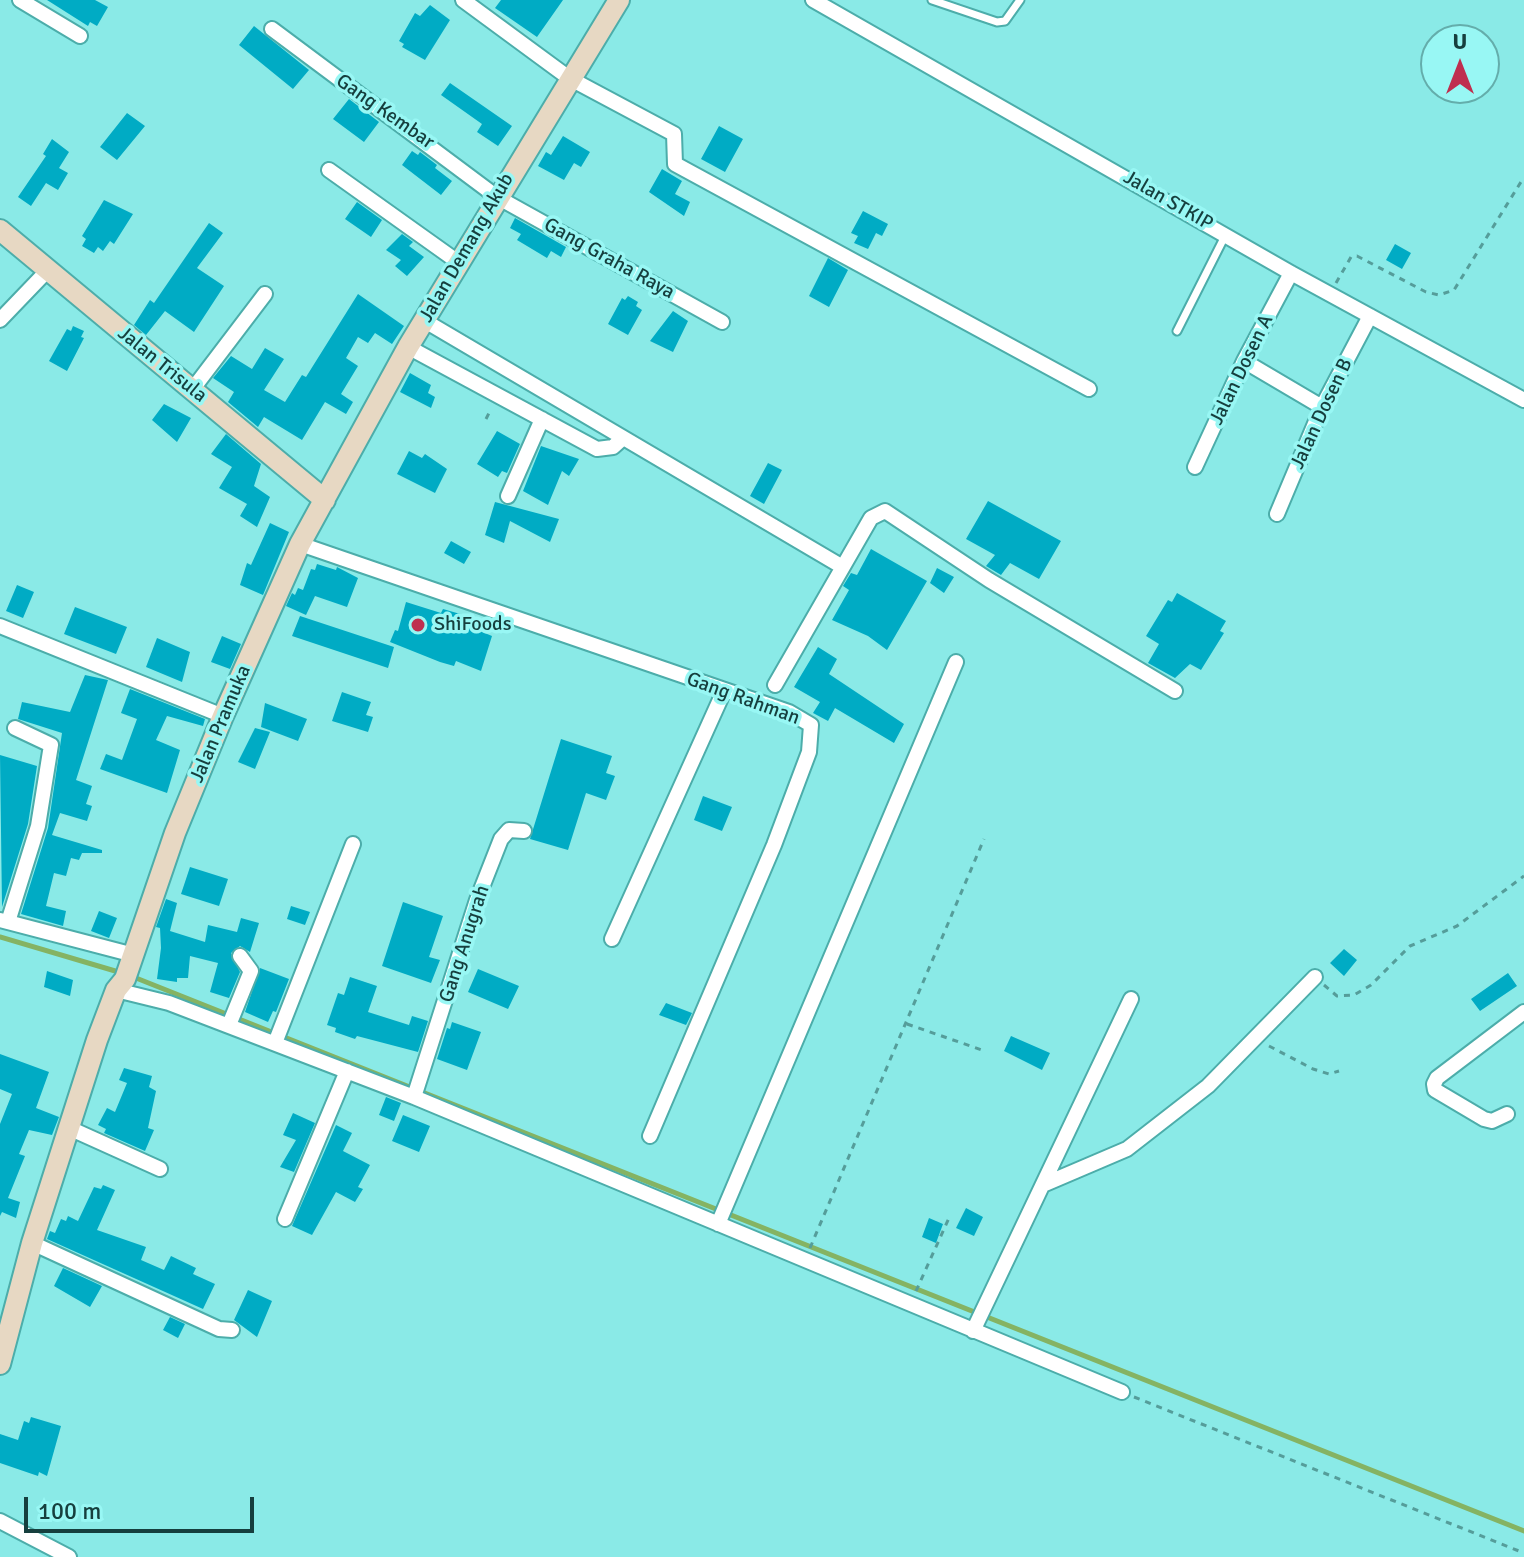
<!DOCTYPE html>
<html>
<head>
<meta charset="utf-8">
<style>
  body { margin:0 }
  #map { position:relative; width:1524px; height:1557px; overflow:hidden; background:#8aeae7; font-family:Signika,sans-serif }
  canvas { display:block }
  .north { position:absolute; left:1420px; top:24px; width:80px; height:80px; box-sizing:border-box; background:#98f7f4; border:2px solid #64adab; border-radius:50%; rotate:0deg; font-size:22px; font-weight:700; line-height:32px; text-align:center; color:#163f3e }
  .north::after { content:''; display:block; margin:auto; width:28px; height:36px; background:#bf2f4f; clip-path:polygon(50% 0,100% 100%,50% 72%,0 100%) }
  .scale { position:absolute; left:24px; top:1497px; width:230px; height:36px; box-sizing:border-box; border:4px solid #163f3e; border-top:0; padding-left:10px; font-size:24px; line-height:28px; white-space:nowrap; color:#163f3e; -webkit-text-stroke:6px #98f7f4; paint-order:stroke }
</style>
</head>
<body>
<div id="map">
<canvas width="1524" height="1557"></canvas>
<div class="north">U</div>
<div class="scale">100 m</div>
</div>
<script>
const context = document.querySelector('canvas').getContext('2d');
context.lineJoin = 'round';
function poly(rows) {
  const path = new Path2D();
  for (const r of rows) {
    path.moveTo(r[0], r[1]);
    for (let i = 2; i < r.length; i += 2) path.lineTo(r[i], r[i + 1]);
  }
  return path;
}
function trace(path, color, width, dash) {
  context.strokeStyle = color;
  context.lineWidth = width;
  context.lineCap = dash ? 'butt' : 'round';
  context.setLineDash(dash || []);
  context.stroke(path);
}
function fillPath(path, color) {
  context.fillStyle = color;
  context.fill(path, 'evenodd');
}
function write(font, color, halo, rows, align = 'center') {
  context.font = font + ' Signika,sans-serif';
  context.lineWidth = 7;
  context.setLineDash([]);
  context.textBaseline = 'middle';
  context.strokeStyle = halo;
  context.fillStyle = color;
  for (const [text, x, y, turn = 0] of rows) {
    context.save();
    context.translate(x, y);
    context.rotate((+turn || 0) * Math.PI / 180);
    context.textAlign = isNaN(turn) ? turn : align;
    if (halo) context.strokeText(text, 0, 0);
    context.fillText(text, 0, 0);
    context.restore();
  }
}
trace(poly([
  [0,937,122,973],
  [131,976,1524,1531]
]), '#85b363', 5);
fillPath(poly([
  [47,0,95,0,108,7,97,26,90,22,88,26],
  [501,0,563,0,537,37,495,8],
  [430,5,450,20,425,60,402,47,404,44,399,41,415,13,420,16],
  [254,26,309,70,293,89,239,45],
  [450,83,512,126,498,146,477,132,482,124,441,95],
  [349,99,379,122,364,142,333,119],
  [127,113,145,126,117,160,100,147],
  [719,126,743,139,725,172,701,159],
  [563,136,590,152,581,167,574,163,564,180,538,166,546,152,551,155],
  [52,139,69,152,59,168,68,173,58,190,46,183,31,206,18,197,46,156,43,154],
  [412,151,418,155,420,152,437,165,435,168,452,181,441,195,402,165],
  [662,169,682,181,675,194,690,202,684,216,649,192],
  [104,200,133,214,114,244,110,241,103,251,98,247,94,253,82,246,86,239,82,236],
  [357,202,382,220,371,237,345,219],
  [863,211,888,224,882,236,876,233,868,249,854,243,858,236,851,233],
  [515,218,566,247,561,257,551,251,547,258,517,240,521,234,510,228],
  [209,223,223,233,197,268,224,286,194,332,165,311,146,335,134,325,150,300,154,303],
  [402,234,413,242,409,246,424,257,407,276,395,266,401,260,386,250],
  [1395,244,1411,253,1402,269,1386,260],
  [828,258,848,270,829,307,809,296],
  [358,294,404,326,392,344,375,333,368,343,358,337,346,358,358,366,341,394,353,402,346,414,325,402,302,440,264,417,258,427,228,402,234,392,213,378,231,356,252,369,265,348,284,359,264,390,285,402,302,375,306,377],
  [628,296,638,302,636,306,642,310,628,335,608,324,622,298,625,300],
  [673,311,688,321,673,352,650,341],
  [73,326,84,331,81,337,84,338,67,371,49,361,67,329,71,331],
  [410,373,431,385,428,393,435,397,431,408,400,392],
  [164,404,191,418,177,442,152,420],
  [497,431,520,444,507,473,502,471,498,477,477,464],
  [226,434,261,464,254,486,270,497,257,527,240,516,247,504,219,488,232,467,211,454],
  [541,446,579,459,569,476,562,471,548,505,523,491],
  [409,451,422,458,425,454,447,469,435,493,397,474],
  [768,463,782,470,764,504,750,496],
  [988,501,1061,541,1039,579,1010,563,1001,575,986,566,995,555,966,539],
  [495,502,559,519,550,542,510,521,504,543,485,535],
  [270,523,289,532,263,595,240,585,247,563,251,565],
  [451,541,471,552,464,564,444,553],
  [871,549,927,581,887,650,868,636,832,620,849,590,843,586,851,573,857,575],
  [317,564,336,570,337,567,358,578,347,607,315,596,306,615,286,606,292,593,295,595,298,588,303,590,311,569,315,570],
  [937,568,954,577,944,593,930,583],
  [17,585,34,592,23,618,6,611],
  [1177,593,1226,621,1220,631,1224,633,1201,670,1190,664,1175,678,1148,663,1159,644,1146,636,1168,600,1172,602],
  [406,602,441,613,443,609,474,618,470,627,492,636,481,671,456,661,454,666,440,662,390,642,395,630,398,631],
  [75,607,127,627,116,654,64,634],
  [300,616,394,647,388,668,292,636],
  [222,636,241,644,230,669,211,662],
  [157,638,190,652,182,682,146,667],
  [818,647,837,659,829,674,904,724,894,743,835,708,828,721,813,713,820,702,794,687],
  [85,675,108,680,76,780,92,786,86,804,92,806,87,821,60,813,52,835,102,850,102,853,82,853,79,860,71,858,66,876,54,873,46,906,66,911,63,926,21,914,48,828,62,733,18,719,22,702,70,712],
  [130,689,205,719,203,726,167,716,156,740,180,750,167,793,100,769,106,754,122,760,137,719,121,713],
  [342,692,371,702,366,715,373,717,368,732,332,721],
  [265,703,307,719,298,741,261,727],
  [255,728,270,732,255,769,238,762],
  [561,739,612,756,606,773,615,776,606,800,586,793,568,850,530,839],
  [0,755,37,766,28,824,2,907],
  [703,796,732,807,722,831,694,820],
  [190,867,228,879,219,906,181,894],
  [166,899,177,903,170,931,205,942,208,925,237,932,241,918,259,923,250,952,240,946,231,953,240,972,229,998,210,992,218,963,190,956,188,978,177,978,177,982,157,979,161,948,160,928,156,927],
  [403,902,443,916,429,957,440,960,431,983,382,966],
  [291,906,310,912,305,925,287,919],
  [99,911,117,918,109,938,91,931],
  [1344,949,1357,960,1344,976,1330,963],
  [260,968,289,979,276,1012,273,1011,268,1022,245,1012],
  [478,969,519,986,508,1009,468,992],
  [47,971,73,980,70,996,44,987],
  [1508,973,1517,986,1480,1011,1471,999],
  [350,977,377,986,368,1012,409,1025,412,1016,428,1021,418,1052,357,1036,355,1039,335,1032,336,1028,327,1025,338,993,344,995],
  [666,1003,692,1013,686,1025,659,1015],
  [452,1022,481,1032,467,1070,437,1059,447,1028,450,1029],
  [1011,1036,1050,1053,1042,1070,1004,1051],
  [0,1054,49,1072,36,1108,59,1117,52,1135,29,1130,19,1154,25,1156,8,1198,20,1202,16,1218,2,1212,0,1216,0,1124,12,1094,0,1089],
  [124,1068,152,1076,149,1087,156,1091,148,1128,154,1130,145,1151,104,1133,106,1129,98,1125,107,1108,115,1112,127,1083,119,1080],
  [386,1097,401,1103,394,1121,379,1115],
  [293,1113,315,1123,294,1172,280,1167,296,1140,283,1135],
  [403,1115,430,1126,419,1152,392,1141],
  [336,1125,352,1133,343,1151,370,1165,358,1187,363,1189,355,1202,336,1192,312,1235,292,1226],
  [103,1185,115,1190,97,1230,146,1247,141,1260,164,1270,171,1256,196,1268,193,1274,215,1284,203,1309,47,1239,50,1231,55,1233,61,1219,66,1221,68,1216,78,1221,94,1187,101,1189],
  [966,1208,983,1217,974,1236,956,1228],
  [929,1218,943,1224,936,1243,922,1237],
  [63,1268,102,1286,90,1307,54,1286],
  [248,1290,272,1301,257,1337,234,1320],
  [170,1317,185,1324,178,1338,163,1330],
  [31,1417,61,1426,47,1476,39,1472,38,1476,0,1463,0,1434,18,1440,24,1421,29,1423]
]), '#00abc4');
const lane = poly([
  [932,0,997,22,1005,21,1020,0],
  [1177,331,1225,236]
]);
const street = poly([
  [20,0,80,36],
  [463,0,569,78,674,134,675,164,1089,389],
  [813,0,1291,273,1524,400],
  [272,29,497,197,722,322],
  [329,170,458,262],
  [0,320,47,271],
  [425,321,841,566],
  [408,347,597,449,613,447,623,438],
  [1244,361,1322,407],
  [192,390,265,294],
  [1195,467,1244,361,1291,273],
  [508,496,542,419],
  [1277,514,1322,407,1370,316],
  [300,544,789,712,811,725,809,752,774,845,650,1136],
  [0,626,223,716],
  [775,685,871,518,885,511,989,580,1175,691],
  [0,920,134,955],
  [8,922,38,826,51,745,15,728],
  [612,939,724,691],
  [116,990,169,1003,414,1097,1122,1392],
  [229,1025,251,971,240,956],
  [275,1043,353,844],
  [414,1097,477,900,501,839,509,830,524,831],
  [1507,1114,1492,1121,1484,1119,1435,1090,1434,1084,1437,1078,1524,1012],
  [69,1128,160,1169],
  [1045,1184,1127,1149,1208,1086,1315,977],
  [285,1219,347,1071],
  [718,1224,956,662],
  [32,1243,219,1329,232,1330],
  [973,1331,1131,999],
  [0,1521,69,1557]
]);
const secondary = poly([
  [0,230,325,500],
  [0,1364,32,1243,97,1040,116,990,125,979,175,833,223,716,300,544,408,347,619,0]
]);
trace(lane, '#4cadaa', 11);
trace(street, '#4cadaa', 18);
trace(secondary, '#4cadaa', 24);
trace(poly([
  [1336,283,1351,257,1357,256,1426,292,1439,295,1454,290,1524,177],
  [486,419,491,409],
  [1324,985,1337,996,1354,995,1371,985,1410,946,1457,926,1524,876],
  [907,1024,982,1050],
  [1269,1046,1313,1069,1329,1074,1339,1071],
  [810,1248,984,839],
  [916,1291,949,1218],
  [1134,1397,1524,1553]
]), '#559d9a', 3, [6, 6]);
trace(lane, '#fff', 7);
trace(street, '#fff', 14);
trace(secondary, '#e7d8c3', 20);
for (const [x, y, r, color] of [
  [418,625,8,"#bf2f4f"]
]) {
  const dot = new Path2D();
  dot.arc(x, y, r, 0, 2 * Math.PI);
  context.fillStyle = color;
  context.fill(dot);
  trace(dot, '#98f7f4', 3);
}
write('20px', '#163f3e', '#98f7f4', [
  ["Gang Kembar",385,112,35],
  ["Jalan STKIP",1168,201,30],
  ["Jalan Demang Akub",467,248,-60],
  ["Gang Graha Raya",609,259,29],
  ["Jalan Trisula",162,365,39],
  ["Jalan Dosen A",1242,370,-64],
  ["Jalan Dosen B",1322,414,-65],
  ["Gang Rahman",743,699,20],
  ["Jalan Pramuka",221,724,-67],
  ["Gang Anugrah",465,944,-72]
]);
write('20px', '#163f3e', '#98f7f4', [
  ["ShiFoods",434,625]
], 'left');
</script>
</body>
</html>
